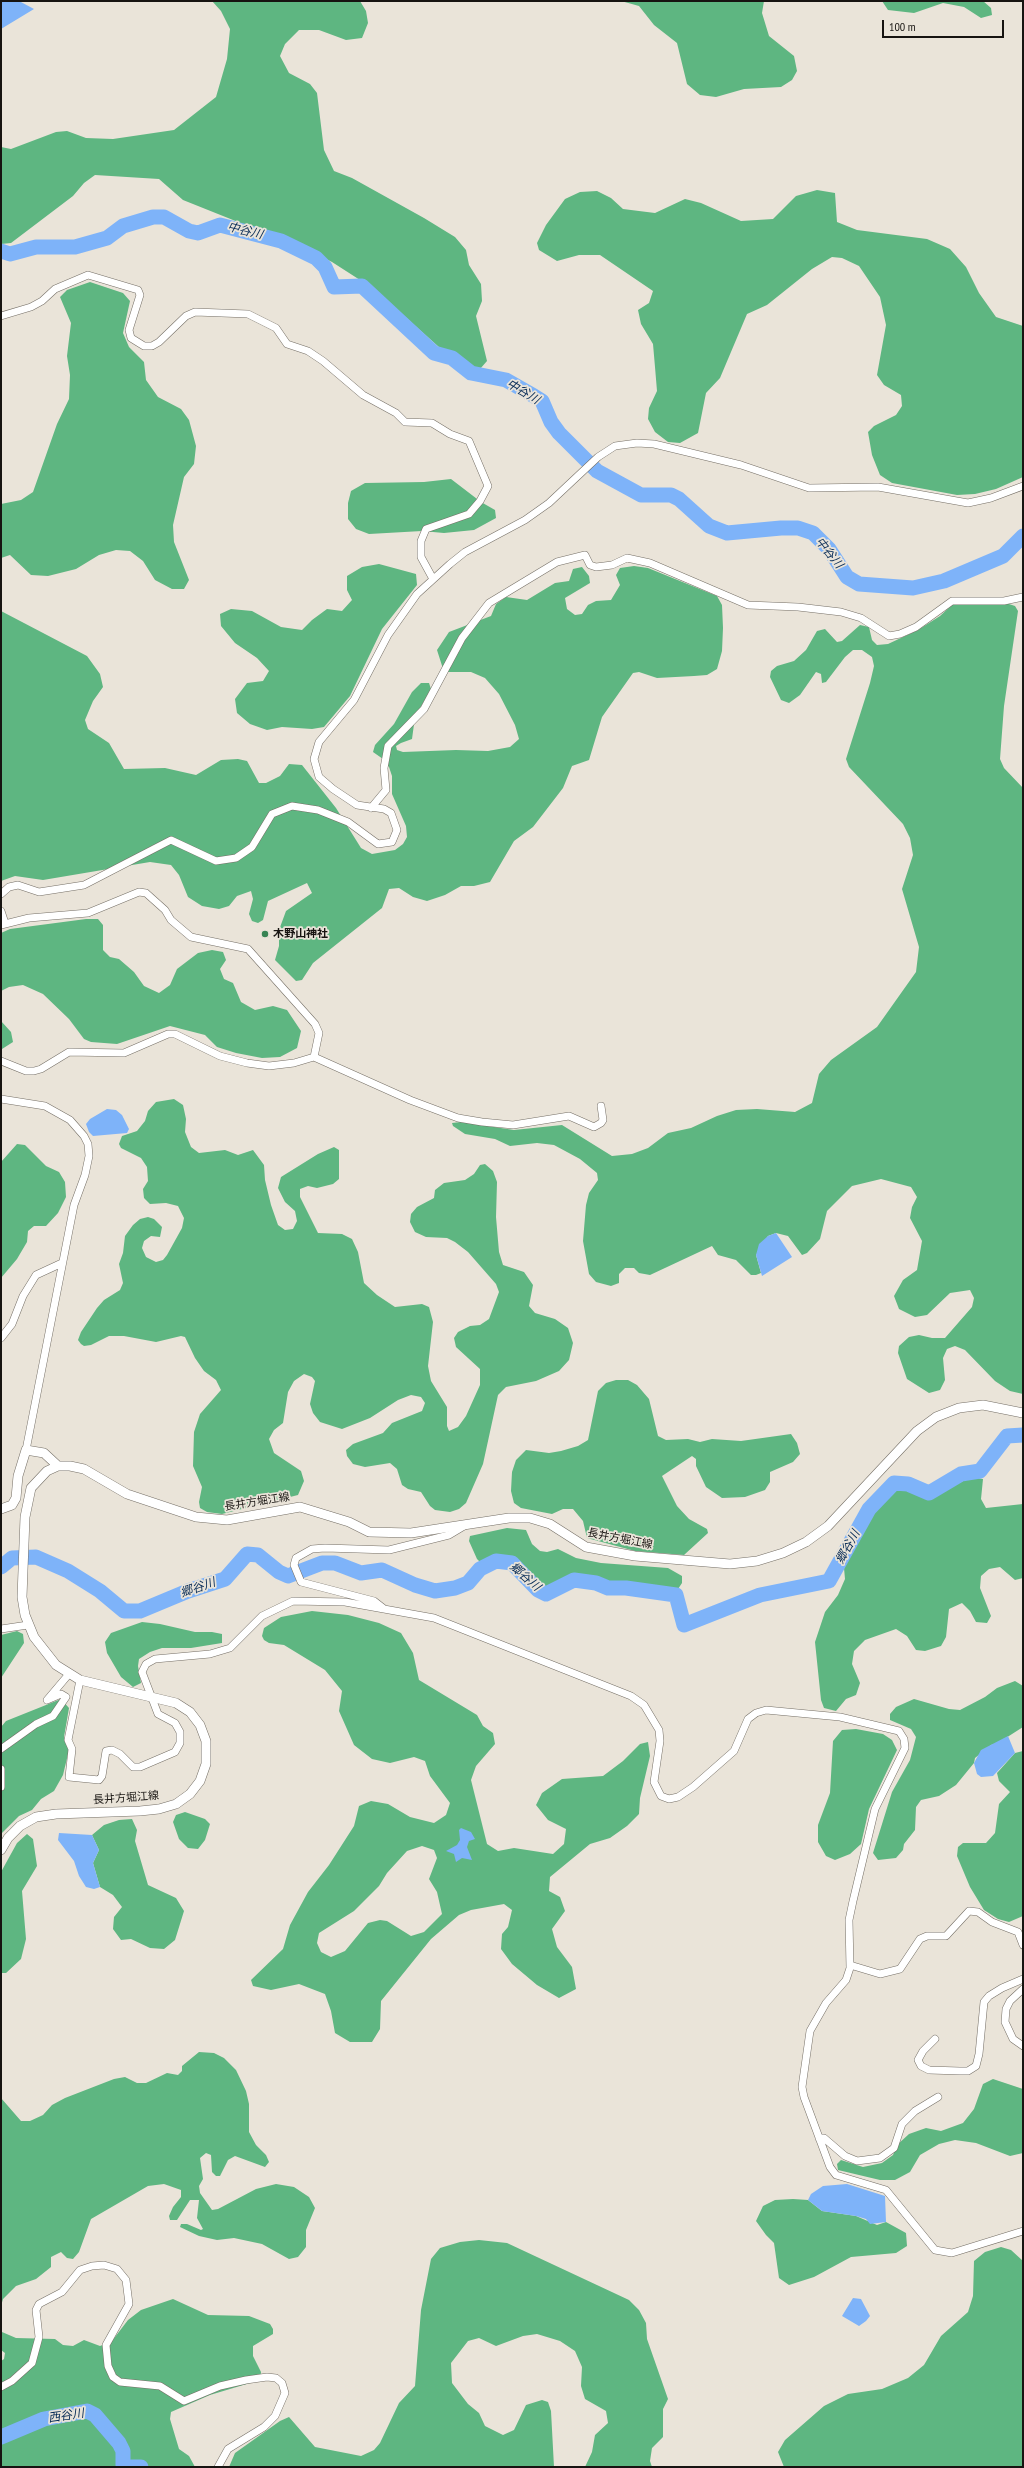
<!DOCTYPE html>
<html>
<head>
<meta charset="utf-8">
<style>
  body { margin:0 }
  #map { position:relative; width:1024px; height:2468px; overflow:hidden; background:#eae4d9; font-family:"PT Sans Narrow",sans-serif }
  canvas { display:block }
  .frame { position:absolute; inset:0; border:2px solid #171411; pointer-events:none }
  .scale { position:absolute; left:882px; top:20px; width:122px; height:18px; box-sizing:border-box; border:2px solid #171411; border-top:0; padding-left:5px; font-size:12px; line-height:14px; white-space:nowrap; color:#171411; -webkit-text-stroke:3px #eae4d9; paint-order:stroke }
</style>
</head>
<body>
<div id="map">
<canvas width="1024" height="2468"></canvas>
<div class="frame"></div>
<div class="scale">100 m</div>
</div>
<script>
const context = document.querySelector('canvas').getContext('2d');
context.lineJoin = 'round';
function fillPath(path, color) {
  context.fillStyle = color;
  context.fill(path, 'evenodd');
}
function poly(rows) {
  const path = new Path2D();
  for (const r of rows) {
    path.moveTo(r[0], r[1]);
    for (let i = 2; i < r.length; i += 2) path.lineTo(r[i], r[i + 1]);
  }
  return path;
}
function trace(path, color, width, dash) {
  context.strokeStyle = color;
  context.lineWidth = width;
  context.lineCap = dash ? 'butt' : 'round';
  context.setLineDash(dash || []);
  context.stroke(path);
}
function write(font, color, halo, rows, align = 'center') {
  context.font = font + ' "PT Sans Narrow","Noto Sans JP",sans-serif';
  context.lineWidth = 3.5;
  context.setLineDash([]);
  context.textBaseline = 'middle';
  context.strokeStyle = halo;
  context.fillStyle = color;
  for (const [text, x, y, turn = 0] of rows) {
    context.save();
    context.translate(x, y);
    context.rotate((+turn || 0) * Math.PI / 180);
    context.textAlign = isNaN(turn) ? turn : align;
    if (halo) context.strokeText(text, 0, 0);
    context.fillText(text, 0, 0);
    context.restore();
  }
}
fillPath(poly([
  [212,1,360,1,366,11,368,23,362,38,346,40,319,30,299,30,285,44,280,56,289,73,310,84,317,93,324,150,334,171,352,178,424,218,455,237,466,250,469,265,481,284,482,301,476,316,487,361,480,369,470,367,455,354,440,348,374,289,332,262,278,235,248,226,183,200,159,179,95,175,84,183,73,196,11,243,1,244,1,147,11,149,56,132,67,131,86,138,113,139,174,130,216,97,227,59,230,29,221,11],
  [621,1,764,1,762,13,769,36,794,56,797,71,792,80,781,87,744,89,716,97,700,95,687,84,677,43,654,25,639,6],
  [882,1,983,1,991,8,992,15,981,18,964,7,943,3,914,13,888,10],
  [817,190,835,193,837,222,857,230,927,239,950,249,966,267,979,293,996,317,1023,326,1023,477,996,489,975,494,957,495,892,483,880,475,872,455,868,432,874,426,896,415,902,406,901,395,884,385,877,375,886,325,880,297,859,266,842,258,832,257,812,269,767,305,747,314,720,378,706,393,698,433,680,443,668,442,655,432,648,419,649,408,657,391,655,367,653,344,641,324,638,310,649,303,653,291,600,255,579,255,557,261,539,250,537,243,546,225,565,199,580,192,597,191,611,198,623,209,655,213,685,199,701,203,741,221,773,219,796,196],
  [90,282,123,293,130,301,123,333,129,347,144,362,146,380,158,397,181,409,189,420,196,446,194,464,184,477,173,525,174,542,189,580,184,589,172,589,155,580,143,561,130,551,116,550,99,555,76,569,48,576,31,575,10,555,1,558,1,504,21,500,33,492,57,424,69,399,70,375,67,356,71,323,60,297,67,290],
  [451,479,481,502,495,510,496,518,474,530,444,533,422,531,369,534,356,529,348,519,348,503,351,491,365,483,424,482],
  [379,564,416,574,417,585,382,629,350,696,324,727,312,729,282,727,267,730,250,724,237,713,235,699,247,683,263,681,269,671,257,658,235,643,221,626,220,614,231,609,252,611,281,627,302,630,312,620,327,609,342,611,352,600,347,590,347,576,362,567],
  [634,566,648,568,717,596,722,605,723,628,722,651,717,669,707,675,694,676,657,678,639,672,633,673,602,717,589,760,572,766,563,788,533,827,514,841,490,882,474,886,461,886,445,895,427,901,413,897,399,888,389,889,382,908,313,963,302,980,296,981,275,960,279,946,279,930,286,911,312,893,307,883,268,901,263,920,258,923,252,921,249,914,253,899,251,891,237,896,229,906,219,909,202,906,188,897,179,875,171,865,150,862,43,880,15,876,1,881,1,611,87,656,100,674,103,687,93,701,85,720,88,729,109,743,124,769,165,768,196,775,221,760,238,759,247,761,259,783,266,783,280,776,289,764,302,765,336,808,361,848,372,854,395,850,403,844,407,837,406,826,392,794,392,776,389,767,383,759,373,752,375,745,394,724,412,692,421,683,429,683,431,689,415,717,412,739,401,743,396,746,397,750,403,752,456,750,488,751,510,747,519,739,515,725,499,694,485,678,471,672,444,672,437,650,449,632,491,616,496,604,506,597,527,600,555,583,569,581,573,569,582,567,589,576,590,583,565,598,567,609,575,615,582,614,588,605,596,601,611,600,620,585,616,575,620,568],
  [971,603,1009,604,1015,606,1018,611,1004,706,1000,759,1004,768,1023,788,1023,1394,1010,1391,995,1381,965,1350,955,1346,947,1349,943,1358,945,1380,940,1390,929,1393,907,1379,898,1353,899,1346,909,1337,919,1335,932,1338,945,1338,972,1307,974,1298,970,1290,950,1293,927,1315,915,1317,899,1309,894,1296,903,1280,917,1270,922,1241,910,1218,912,1207,917,1197,911,1187,881,1179,852,1186,827,1211,820,1239,807,1253,802,1255,788,1236,776,1233,768,1236,756,1255,761,1273,756,1275,751,1275,736,1260,718,1255,712,1246,650,1275,639,1273,634,1268,625,1268,619,1274,619,1283,611,1286,596,1282,589,1274,583,1241,586,1205,589,1193,598,1180,597,1173,580,1159,554,1145,537,1143,510,1146,495,1139,465,1134,453,1126,452,1123,461,1122,514,1130,562,1125,612,1156,632,1154,648,1148,668,1133,691,1128,717,1116,736,1110,757,1109,795,1112,812,1103,819,1074,831,1060,877,1027,916,972,919,947,902,889,913,855,910,838,903,824,849,767,846,759,870,683,874,666,872,657,862,650,853,650,845,657,826,682,822,683,821,674,816,672,800,695,789,703,781,700,770,677,771,671,777,666,794,661,806,650,817,631,825,629,837,642,842,641,860,625,869,627,872,640,877,645,888,644,918,630,940,616,952,605],
  [86,919,98,919,103,925,103,950,110,957,119,959,134,972,144,986,159,993,170,985,177,969,198,953,212,950,223,952,226,960,220,969,224,979,233,983,241,1002,255,1010,273,1006,287,1010,301,1031,297,1048,280,1057,262,1058,236,1053,217,1047,205,1035,170,1026,117,1044,91,1042,84,1039,69,1019,43,994,23,985,9,987,1,991,1,933,10,929],
  [1,1021,11,1032,13,1042,2,1049],
  [174,1099,183,1105,186,1119,185,1132,191,1147,199,1153,225,1150,238,1155,253,1150,264,1165,265,1180,271,1205,278,1225,285,1230,293,1229,297,1221,295,1211,285,1202,278,1188,281,1177,318,1154,334,1147,339,1150,339,1179,333,1184,317,1188,308,1186,300,1189,300,1197,318,1233,342,1234,352,1239,358,1252,364,1283,377,1295,395,1307,422,1304,429,1307,433,1322,428,1366,431,1381,447,1407,447,1426,449,1431,458,1427,466,1416,480,1385,480,1369,456,1347,454,1338,458,1332,470,1326,480,1325,489,1319,499,1292,496,1284,468,1252,455,1242,447,1238,426,1237,415,1232,410,1222,411,1214,417,1207,434,1198,435,1190,444,1183,465,1180,474,1174,480,1165,485,1164,493,1171,497,1182,496,1217,499,1252,503,1265,524,1272,533,1285,529,1306,535,1313,555,1319,568,1328,573,1343,569,1360,559,1371,536,1381,506,1387,498,1395,483,1464,466,1503,459,1509,450,1512,435,1510,430,1506,421,1492,408,1489,402,1485,397,1469,390,1463,365,1467,353,1464,347,1456,346,1450,353,1444,383,1433,392,1423,422,1411,425,1403,421,1397,411,1395,398,1400,370,1418,342,1429,320,1422,313,1413,310,1404,315,1381,312,1377,304,1374,294,1381,288,1392,283,1423,274,1430,269,1439,274,1453,301,1471,304,1481,298,1495,222,1514,207,1512,200,1508,199,1502,202,1487,193,1466,194,1432,200,1414,221,1390,216,1380,204,1371,195,1358,185,1337,181,1336,156,1342,124,1336,109,1336,91,1345,84,1346,81,1344,78,1340,81,1332,97,1308,104,1300,120,1290,123,1283,119,1264,123,1253,125,1236,133,1225,140,1219,148,1217,154,1219,162,1227,160,1237,151,1236,144,1241,142,1248,146,1257,156,1262,163,1260,167,1255,182,1228,184,1218,178,1206,166,1203,150,1204,144,1198,143,1189,148,1181,147,1167,141,1158,121,1148,119,1144,122,1136,137,1131,145,1121,148,1111,156,1102],
  [17,1144,25,1145,46,1166,59,1172,65,1182,66,1197,58,1213,46,1226,34,1226,28,1231,27,1242,17,1259,1,1278,1,1162],
  [616,1380,628,1380,637,1385,649,1399,658,1436,666,1440,688,1439,700,1442,712,1439,741,1441,791,1434,797,1443,800,1454,793,1462,770,1472,770,1482,765,1490,745,1497,722,1498,706,1487,696,1466,696,1459,692,1456,662,1476,677,1506,689,1519,707,1529,708,1533,684,1555,635,1551,587,1538,583,1521,573,1509,563,1509,552,1514,521,1508,514,1503,511,1491,512,1472,516,1460,526,1450,549,1453,561,1451,578,1446,588,1440,598,1391,606,1383],
  [971,1477,983,1479,981,1499,986,1508,1023,1504,1023,1578,1015,1580,1000,1567,989,1569,981,1576,980,1588,991,1616,987,1623,976,1622,970,1611,962,1603,949,1609,946,1637,941,1646,925,1651,916,1650,907,1636,896,1629,865,1640,854,1651,852,1664,860,1683,856,1695,846,1699,836,1711,824,1708,821,1700,815,1642,825,1612,838,1595,845,1579,844,1568,854,1543,872,1512,881,1501,899,1489,931,1497],
  [507,1528,526,1530,532,1544,540,1551,547,1552,558,1549,576,1558,601,1563,668,1568,682,1576,682,1583,678,1589,671,1592,609,1586,597,1581,573,1579,545,1592,513,1561,496,1560,481,1563,477,1559,469,1541,470,1536],
  [312,1611,348,1615,379,1623,401,1633,413,1653,419,1680,477,1715,483,1726,493,1733,495,1744,476,1766,471,1780,487,1844,498,1851,514,1848,553,1854,564,1844,566,1829,548,1820,536,1805,542,1793,562,1779,603,1776,623,1761,640,1744,648,1742,650,1756,640,1798,639,1814,627,1826,610,1838,590,1844,550,1877,549,1891,560,1897,565,1911,552,1929,557,1947,572,1967,576,1989,559,1998,537,1985,512,1964,501,1949,502,1934,508,1927,512,1910,504,1904,471,1910,459,1915,431,1939,381,2001,380,2029,372,2042,350,2042,335,2033,331,2011,325,1994,299,1984,271,1990,253,1986,251,1980,283,1949,290,1925,308,1892,329,1865,354,1826,359,1806,371,1801,388,1804,410,1817,434,1823,446,1815,450,1803,430,1776,425,1761,414,1757,390,1763,372,1759,354,1745,339,1711,342,1691,325,1670,284,1645,269,1643,264,1640,262,1636,264,1628,281,1617],
  [422,1846,434,1850,437,1858,429,1879,437,1892,442,1914,424,1932,411,1936,387,1921,380,1920,368,1923,345,1951,331,1957,321,1952,317,1943,319,1933,354,1911,379,1886,387,1873,407,1851],
  [142,1622,160,1624,195,1632,212,1632,222,1634,222,1643,191,1648,162,1648,150,1652,139,1659,138,1666,141,1683,133,1687,121,1677,107,1653,105,1642,111,1633],
  [17,1631,23,1634,24,1643,1,1678,1,1635],
  [1015,1681,1023,1686,1023,1727,998,1743,991,1745,975,1758,974,1763,956,1785,939,1796,921,1800,916,1807,915,1830,904,1844,903,1850,896,1858,878,1860,873,1853,892,1792,910,1760,916,1737,911,1729,890,1720,890,1714,896,1707,914,1699,949,1709,960,1710,985,1697,997,1688],
  [61,1699,69,1708,64,1737,69,1750,63,1775,54,1791,41,1799,32,1810,19,1816,1,1834,1,1727,6,1721],
  [856,1729,883,1734,892,1740,897,1750,869,1809,861,1844,850,1854,835,1860,826,1856,818,1842,818,1825,830,1793,833,1741,842,1730],
  [1023,1751,1023,1916,1009,1922,998,1919,984,1910,970,1887,957,1856,958,1847,963,1843,986,1843,995,1833,999,1804,1010,1792,999,1781,997,1773,1015,1753],
  [185,1812,205,1819,210,1824,205,1840,198,1849,188,1848,179,1839,173,1822,176,1815],
  [132,1819,137,1830,135,1841,148,1885,176,1898,184,1911,175,1940,164,1949,150,1948,131,1939,121,1940,113,1929,114,1917,122,1907,113,1895,100,1887,93,1863,99,1850,92,1835,104,1825,119,1820],
  [27,1834,33,1839,37,1866,22,1891,26,1939,21,1959,6,1973,1,1973,1,1872,17,1843],
  [199,2052,214,2053,224,2058,236,2070,246,2091,249,2104,249,2132,256,2145,266,2155,269,2162,265,2167,235,2156,228,2160,220,2176,216,2176,212,2172,211,2155,206,2153,200,2158,203,2179,199,2186,200,2193,212,2210,218,2209,256,2189,276,2184,294,2187,309,2197,315,2208,306,2230,306,2247,298,2257,289,2259,262,2244,234,2238,217,2240,199,2236,180,2227,181,2224,187,2224,201,2230,203,2229,197,2218,199,2200,190,2200,177,2220,170,2220,169,2216,173,2207,181,2197,181,2190,164,2184,148,2186,91,2219,79,2252,73,2259,67,2258,61,2252,51,2257,51,2267,36,2279,16,2286,3,2299,1,2306,1,2098,21,2121,30,2121,43,2115,52,2105,65,2098,114,2079,125,2077,137,2083,146,2083,167,2073,178,2075,182,2071,182,2066],
  [993,2079,1023,2089,1023,2153,1010,2156,976,2143,955,2140,939,2144,920,2155,910,2172,895,2180,880,2180,838,2170,837,2164,841,2160,863,2167,882,2163,893,2155,897,2145,909,2134,926,2128,941,2131,963,2123,974,2109,983,2084],
  [793,2199,808,2200,822,2211,856,2216,877,2225,886,2222,906,2233,907,2246,896,2253,851,2257,814,2277,789,2285,779,2278,774,2243,766,2235,756,2221,763,2206,775,2200],
  [479,2240,507,2243,629,2300,639,2310,646,2323,647,2339,668,2399,663,2409,663,2437,652,2448,650,2461,652,2467,585,2467,592,2452,595,2435,608,2423,606,2411,585,2399,581,2386,582,2367,575,2351,560,2341,537,2334,523,2336,496,2346,479,2338,468,2341,451,2363,452,2383,468,2404,479,2413,485,2426,503,2435,514,2430,526,2405,542,2400,548,2402,551,2411,554,2467,229,2467,235,2453,280,2421,289,2417,315,2447,361,2456,374,2450,380,2443,399,2403,415,2386,421,2310,431,2259,440,2248,460,2242],
  [1001,2247,1011,2250,1023,2261,1023,2467,784,2467,778,2452,785,2440,824,2406,848,2394,882,2389,908,2378,924,2365,941,2336,968,2312,973,2296,974,2261,985,2252],
  [173,2299,208,2315,249,2316,270,2324,273,2329,273,2334,253,2346,253,2356,261,2372,260,2380,210,2395,171,2412,170,2419,179,2449,189,2456,195,2467,1,2467,1,2361,4,2359,5,2353,1,2350,1,2329,2,2332,16,2338,55,2339,63,2345,73,2346,84,2340,100,2346,112,2341,128,2320,141,2310]
]), '#5eb681');
fillPath(poly([
  [1,1,19,1,34,9,1,29],
  [107,1109,116,1110,122,1115,129,1129,127,1133,93,1136,89,1132,86,1124,90,1119],
  [776,1233,792,1257,762,1276,756,1255,759,1244,768,1236],
  [1008,1736,1015,1753,993,1776,981,1777,977,1774,974,1763,981,1750],
  [461,1828,471,1832,475,1839,469,1841,467,1847,472,1860,462,1858,456,1862,454,1854,446,1851,457,1845,460,1840,459,1830],
  [59,1833,92,1835,99,1850,93,1863,100,1887,94,1889,86,1887,79,1876,74,1861,58,1840],
  [847,2184,885,2196,886,2222,870,2224,866,2219,856,2216,822,2211,808,2200,811,2194,823,2186],
  [853,2298,861,2299,870,2316,866,2321,859,2326,842,2316]
]), '#7eb3f9');
trace(poly([
  [1,251,10,254,36,247,75,247,107,238,123,226,153,217,164,217,189,231,198,233,220,225,281,241,316,258,325,267,334,287,362,286,434,353,452,358,471,373,506,380,534,396,542,401,551,422,559,433,597,471,641,495,671,495,679,499,709,526,727,533,781,528,798,528,813,533,829,549,847,577,859,584,913,588,944,581,1003,556,1023,536],
  [1,1567,12,1558,36,1557,68,1571,100,1591,124,1611,140,1611,188,1591,225,1579,247,1554,258,1555,279,1572,288,1576,322,1563,335,1563,361,1573,382,1570,415,1585,435,1591,455,1588,468,1583,480,1569,496,1561,512,1563,538,1590,546,1594,574,1580,596,1583,608,1588,626,1588,676,1595,684,1625,760,1595,829,1581,869,1509,894,1483,908,1484,929,1493,961,1474,980,1471,1007,1436,1023,1435],
  [1,2437,44,2419,87,2411,95,2415,119,2443,123,2451,123,2465,125,2467],
  [129,2467,141,2467]
]), '#7eb3f9', 15);
const street = poly([
  [1,316,31,307,42,301,55,289,88,275,138,290,140,295,129,330,131,338,144,346,152,346,159,342,186,316,195,312,248,314,276,328,287,344,308,351,323,361,363,395,396,413,405,422,432,423,450,434,469,441,488,486,480,501,469,514,426,529,421,541,421,557,433,579],
  [371,808,386,790,384,768,388,746,424,709,462,638,489,603,557,562,585,555,590,565,596,567,612,565,627,558,650,563,748,605,798,607,841,612,861,618,889,636,900,634,916,627,952,601,1004,601,1023,597],
  [1,894,9,887,18,885,39,892,84,885,171,840,216,861,236,858,252,847,272,814,292,806,318,810,348,822,378,844,392,842,397,830,391,813,384,809,357,805,333,789,319,777,314,759,319,742,354,700,388,635,417,594,450,564,465,552,525,520,549,503,598,457,615,446,637,443,654,444,741,465,809,488,878,487,968,503,991,498,1023,486],
  [1,911,5,923],
  [1,925,29,918,88,913,139,892,146,893,165,910,171,920,191,937,248,949,315,1024,319,1033,314,1057],
  [1,1061,26,1071,34,1071,41,1069,69,1052,124,1053,168,1034,175,1034,220,1056,247,1063,269,1066,294,1063,314,1057,410,1100,458,1118,482,1122,513,1125,569,1116,594,1127,601,1123,603,1120,601,1106],
  [1,1099,45,1106,70,1120,84,1136,88,1144,89,1156,85,1175,74,1205,26,1450],
  [1,1338,12,1324,23,1296,36,1275,62,1263],
  [383,1608,374,1601,301,1582,294,1565,296,1558,312,1549,325,1548,389,1550,449,1535,464,1526],
  [1,1629,28,1625],
  [80,1680,68,1740,72,1749,69,1777,99,1780,102,1776,106,1751,112,1750,120,1754,133,1767,140,1767,175,1752,180,1743,180,1732,175,1723,158,1714,142,1672,146,1664,155,1659,210,1654,230,1648,262,1616,293,1601,345,1602,434,1618,631,1696,644,1705,659,1730,660,1741,654,1782,661,1796,669,1799,678,1797,693,1787,734,1751,748,1719,756,1713,766,1710,840,1717,899,1731,904,1739,905,1748,875,1809,853,1901,849,1920,850,1968,846,1980,826,2003,810,2031,802,2087,804,2097,830,2167,836,2175,886,2190,935,2250,952,2253,1023,2231],
  [1,1749,36,1724,53,1716,66,1697,61,1694,47,1700,69,1674],
  [1,1769,1,1787],
  [850,1965,880,1974,900,1969,920,1939,927,1936,946,1936,969,1911,978,1912,992,1922,1018,1932,1023,1945],
  [1023,1989,1010,2001,1006,2009,1005,2022,1013,2039,1023,2046],
  [935,2039,923,2051,918,2060,921,2066,929,2070,960,2071,968,2071,976,2066,979,2054,984,2002,989,1996,1002,1988,1023,1979],
  [819,2138,824,2138,845,2156,857,2161,880,2158,894,2148,902,2124,915,2111,938,2097],
  [1,2387,12,2381,32,2363,39,2337,36,2310,39,2304,62,2292,80,2270,92,2266,104,2265,117,2269,126,2280,129,2304,106,2345,108,2366,113,2377,120,2382,160,2386,184,2401,220,2386,246,2380,267,2377,276,2378,282,2383,285,2393,275,2416,264,2427,228,2449,218,2467]
]);
const secondary = poly([
  [1,1509,12,1505,16,1498,18,1476,26,1450,44,1453,58,1466],
  [1,1850,8,1838,20,1826,36,1817,56,1814,140,1811,159,1809,176,1804,190,1794,200,1781,206,1764,206,1741,200,1725,190,1712,176,1703,80,1680,56,1665,34,1637,25,1615,22,1597,25,1517,31,1488,47,1471,58,1466,70,1466,84,1469,127,1494,196,1517,227,1520,300,1507,349,1522,369,1532,411,1533,509,1518,530,1518,550,1524,586,1547,635,1556,730,1564,757,1561,783,1553,806,1542,828,1526,917,1431,936,1417,959,1408,983,1405,1023,1413]
]);
trace(street, '#756f66', 8);
trace(secondary, '#756f66', 10);
trace(street, '#fff', 7);
trace(secondary, '#fff', 9);
for (const [x, y, r, color] of [
  [265,934,4,"#378453"]
]) {
  const dot = new Path2D();
  dot.arc(x, y, r, 0, 2 * Math.PI);
  context.fillStyle = color;
  context.fill(dot);
  trace(dot, '#eae4d9', 1.5);
}
write('bold 11px', '#171411', '#eae4d9', [
  ["木野山神社",273,934]
], 'left');
write('11px', '#171411', '#eae4d9', [
  ["長井方堀江線",257,1502,-9],
  ["長井方堀江線",620,1539,11],
  ["長井方堀江線",126,1798,-4]
]);
write('italic 12px', '#082c57', '#eae4d9', [
  ["中谷川",245,231,14],
  ["中谷川",523,392,31],
  ["中谷川",829,553,51],
  ["郷谷川",848,1547,-61],
  ["郷谷川",525,1577,41],
  ["郷谷川",198,1588,-19],
  ["西谷川",66,2416,-8]
]);
</script>
</body>
</html>
